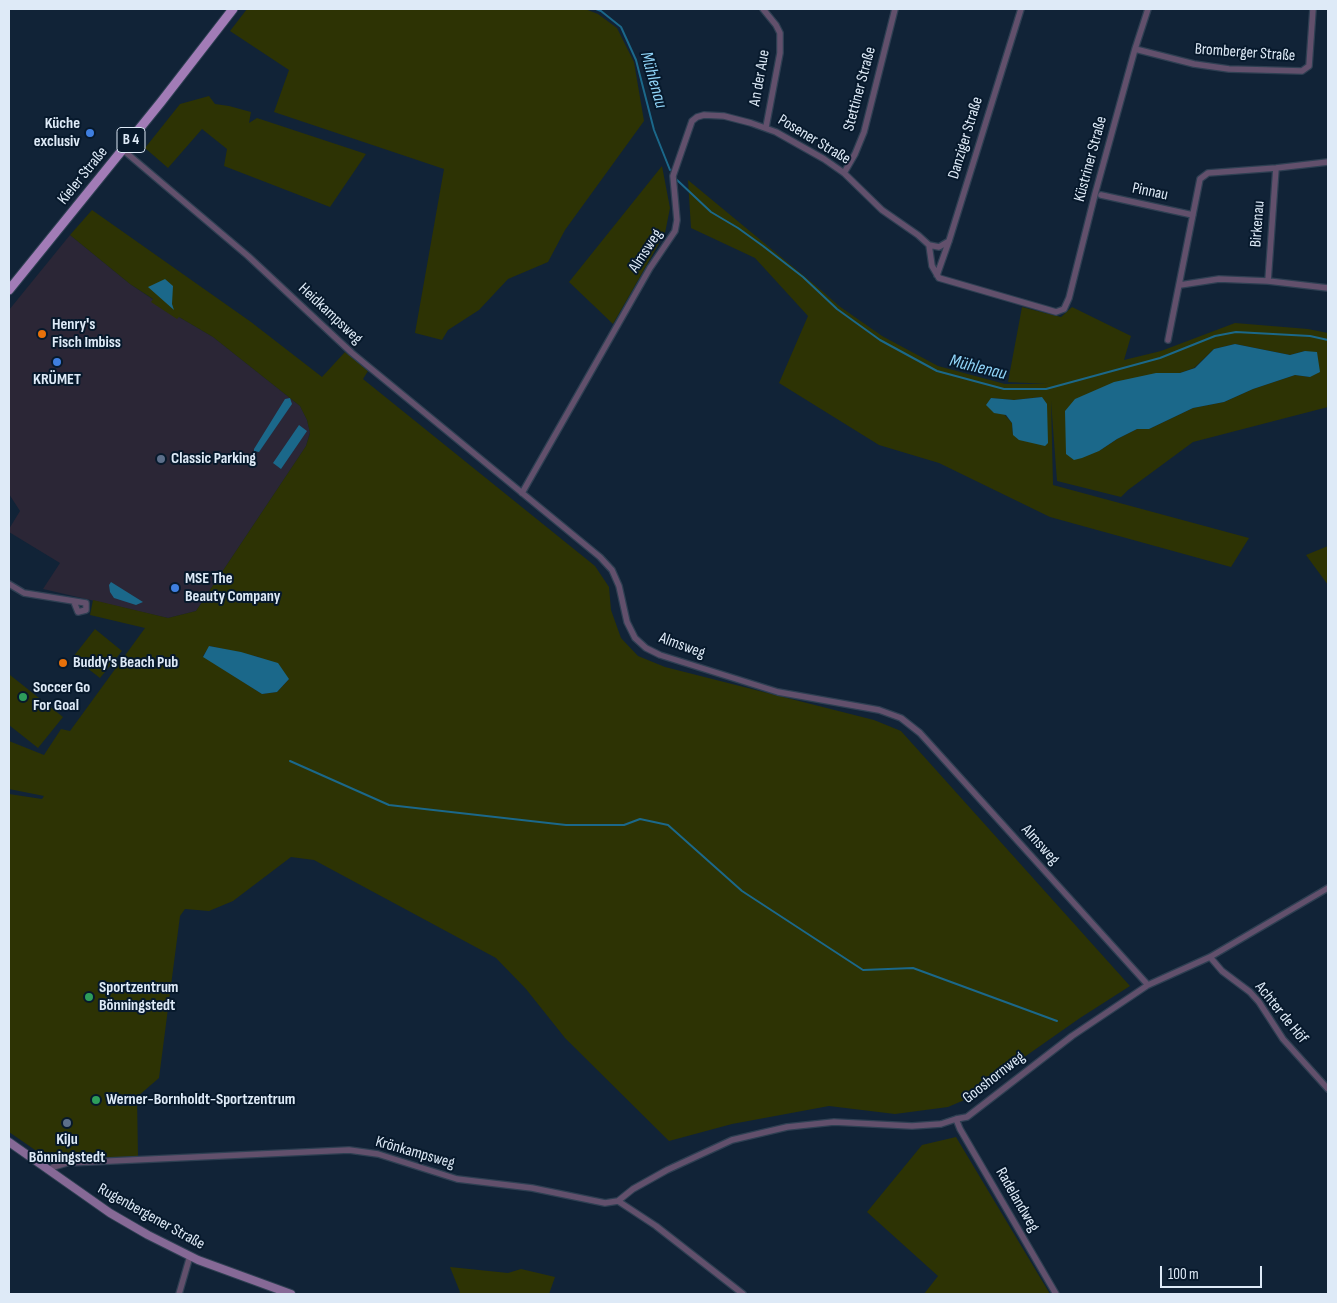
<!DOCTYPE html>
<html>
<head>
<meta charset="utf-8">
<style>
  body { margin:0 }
  #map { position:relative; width:1337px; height:1303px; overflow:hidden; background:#112337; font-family:"Sofia Sans Condensed",sans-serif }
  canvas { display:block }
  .frame { position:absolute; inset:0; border:10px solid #deeaf7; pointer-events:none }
  .scale { position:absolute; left:1160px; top:1266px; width:102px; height:22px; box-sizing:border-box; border:2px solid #deeaf7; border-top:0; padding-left:6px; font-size:15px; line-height:18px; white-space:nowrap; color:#deeaf7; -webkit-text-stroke:4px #07192c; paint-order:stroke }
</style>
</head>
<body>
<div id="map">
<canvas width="1337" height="1303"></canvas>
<div class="frame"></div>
<div class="scale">100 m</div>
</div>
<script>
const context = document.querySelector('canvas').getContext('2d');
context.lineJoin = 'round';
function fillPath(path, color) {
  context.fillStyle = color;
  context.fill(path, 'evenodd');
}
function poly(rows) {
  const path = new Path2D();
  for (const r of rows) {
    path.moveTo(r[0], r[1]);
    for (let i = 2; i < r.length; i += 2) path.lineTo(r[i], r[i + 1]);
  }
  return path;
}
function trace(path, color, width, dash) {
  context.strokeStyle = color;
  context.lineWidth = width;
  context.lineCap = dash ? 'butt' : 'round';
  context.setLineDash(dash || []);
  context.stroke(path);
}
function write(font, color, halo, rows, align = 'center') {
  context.font = font + ' "Sofia Sans Condensed",sans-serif';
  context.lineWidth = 4;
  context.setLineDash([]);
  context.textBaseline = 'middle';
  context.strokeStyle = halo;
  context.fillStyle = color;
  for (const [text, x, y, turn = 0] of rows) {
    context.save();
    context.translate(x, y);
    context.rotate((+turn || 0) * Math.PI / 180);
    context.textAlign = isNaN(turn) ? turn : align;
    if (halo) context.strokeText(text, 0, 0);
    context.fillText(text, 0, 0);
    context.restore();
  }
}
fillPath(poly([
  [70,235,130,284,179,317,213,337,300,406,307,420,310,432,306,446,196,611,168,618,43,589,60,563,9,532,9,529,20,511,9,494,9,310]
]), '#2b2636');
fillPath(poly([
  [247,9,585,9,598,14,617,28,634,62,644,121,565,230,548,262,508,279,479,310,448,330,442,340,415,333,444,169,274,112,289,70,230,31],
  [209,96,215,104,229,106,251,112,249,123,257,118,366,154,330,207,224,166,227,149,202,129,168,168,145,148,180,104],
  [662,166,670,208,665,233,613,324,569,282],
  [688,180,821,290,839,306,882,336,938,366,1005,384,1048,384,1008,382,1022,307,1061,317,1072,307,1131,336,1124,360,1161,351,1235,323,1308,329,1328,333,1328,407,1193,442,1128,490,1121,497,1057,481,1051,401,1053,485,1249,538,1231,567,1050,517,939,463,879,445,779,383,808,316,755,258,691,228],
  [1235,344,1290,355,1305,351,1310,377,1295,375,1253,389,1224,402,1193,408,1149,429,1137,429,1117,439,1099,451,1156,373,1180,373,1194,368,1214,349],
  [1042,397,1013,435,1012,423,990,398,1014,400],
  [92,210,251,322,322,377,345,352,368,371,363,379,595,566,609,587,611,610,621,638,638,656,665,667,874,720,901,731,1130,986,1080,1018,1003,1072,969,1098,948,1107,895,1114,829,1106,732,1124,669,1141,565,1038,526,989,496,958,314,860,291,857,233,901,209,911,185,909,180,916,159,1078,137,1097,138,1156,51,1161,9,1132,9,794,42,799,44,796,9,789,9,741,44,755,61,729,70,731,145,628,90,615,93,600,168,618,196,611,306,446,310,433,307,420,300,406,213,337,179,317,177,319,151,302,153,299,130,284,70,235],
  [210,646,259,657,289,679,277,692,262,694,203,656],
  [1328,546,1328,585,1306,555],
  [95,629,122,651,100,678,73,657],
  [10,675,63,717,38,748,9,725,9,677],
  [956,1137,1050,1294,924,1294,938,1276,867,1212,922,1145],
  [450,1267,508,1273,521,1269,555,1277,549,1294,459,1294,460,1292]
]), '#2d3304');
fillPath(poly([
  [165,279,173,286,172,304,174,310,148,287],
  [1235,344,1290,355,1305,351,1317,352,1320,372,1310,377,1295,375,1253,389,1224,402,1193,408,1149,429,1137,429,1117,439,1099,451,1082,458,1074,460,1066,454,1065,411,1075,399,1114,382,1156,373,1180,373,1195,368,1214,349],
  [1042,397,1047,404,1048,443,1045,446,1019,440,1013,435,1012,423,1006,415,994,413,986,405,991,398,1014,400],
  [290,398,292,404,259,452,254,451,254,449,285,399],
  [299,425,307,431,281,469,273,463],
  [111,582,143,602,136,605,114,598,110,592,109,585],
  [209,646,241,652,278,663,289,679,277,692,262,694,203,657]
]), '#1b688a');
trace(poly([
  [596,9,601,11,621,27,636,60,654,130,670,170],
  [677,180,711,212,738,228,763,246,803,277,837,309,880,340,937,371,1004,389,1046,389,1160,358,1215,336,1236,332,1310,336,1328,340],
  [290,761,389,805,566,825,624,825,640,819,668,825,742,891,863,970,913,968,1057,1021]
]), '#1b688a', 2);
const street = poly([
  [763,9,776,25,780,33,780,53,766,127],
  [1135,49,1194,64,1229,69,1302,71,1309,66,1313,9],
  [123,150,248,256,352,353,600,557,612,570,619,586,627,622,635,638,646,648,660,655,778,692,879,710,901,718,920,733,1148,985],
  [844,173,855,154,864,132,895,9],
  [1101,195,1193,215],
  [929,245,932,266,939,278,1056,312,1064,309,1069,298,1095,194,1135,49,1148,9],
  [937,275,949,241,1021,9],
  [1268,281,1276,168],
  [1180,285,1219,279,1268,281,1328,288],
  [1168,340,1200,179,1208,173,1276,168,1328,162],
  [522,493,650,268,675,231,677,220,673,176,692,121,697,117,704,115,724,116,751,123,776,132,824,159,844,173,882,210,918,235,929,245,939,247,949,241],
  [9,584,24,593,86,603,86,610,78,612,74,602],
  [1210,957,1222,971,1250,992,1259,1002,1283,1039,1328,1089],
  [956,1119,960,1129,1056,1294],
  [50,1171,53,1167,67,1163,349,1150,378,1154,457,1179,532,1188,605,1203,618,1201,656,1226,743,1294],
  [618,1201,633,1189,667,1170,732,1140,787,1127,834,1122,912,1126,941,1124,956,1119,967,1117,1072,1036,1148,985,1210,957,1328,888],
  [179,1294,190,1256]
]);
const secondary = poly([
  [9,1142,110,1213,148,1235,198,1260,291,1294]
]);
const primary = poly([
  [9,290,161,102,233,9]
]);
trace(street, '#2e3f52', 8);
trace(secondary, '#2e3f52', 10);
trace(primary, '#2e3f52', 11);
trace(street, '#62506c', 5.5);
trace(secondary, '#866996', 8);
trace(primary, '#a27cb7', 9);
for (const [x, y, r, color] of [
  [90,133,5,"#3f7fe0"],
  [42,334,5,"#e8710a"],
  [57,362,5,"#3f7fe0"],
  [161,459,5,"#5c6f8a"],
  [175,588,5,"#3f7fe0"],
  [63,663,5,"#e8710a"],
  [23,697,5,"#2e9e5b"],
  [89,997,5,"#2e9e5b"],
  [96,1100,5,"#2e9e5b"],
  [67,1123,5,"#5c6f8a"]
]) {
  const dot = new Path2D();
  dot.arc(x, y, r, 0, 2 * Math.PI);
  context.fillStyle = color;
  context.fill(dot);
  trace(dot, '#07192c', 2);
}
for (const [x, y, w] of [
  [131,140,28]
]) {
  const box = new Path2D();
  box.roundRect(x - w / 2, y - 12.5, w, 25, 4);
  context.fillStyle = '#07192c';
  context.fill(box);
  trace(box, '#deeaf7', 1);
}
write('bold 15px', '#deeaf7', null, [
  ["B 4",131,140]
]);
write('16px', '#deeaf7', '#07192c', [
  ["Bromberger Straße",1245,53,4],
  ["An der Aue",760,78,-80],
  ["Stettiner Straße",860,89,-75],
  ["Danziger Straße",966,138,-73],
  ["Posener Straße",814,140,31],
  ["Küstriner Straße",1091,159,-75],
  ["Kieler Straße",83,176,-51],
  ["Pinnau",1150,192,12],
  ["Birkenau",1258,224,-86],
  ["Almsweg",646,251,-57],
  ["Heidkampsweg",330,314,43],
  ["Almsweg",682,646,20],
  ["Almsweg",1040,845,48],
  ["Achter de Höf",1281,1013,51],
  ["Gooshornweg",994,1078,-38],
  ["Krönkampsweg",415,1153,16],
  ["Radelandweg",1017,1200,60],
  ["Rugenbergener Straße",151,1217,29]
]);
write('bold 16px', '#deeaf7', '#07192c', [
  ["Küche",80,124,"right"],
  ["exclusiv",80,142,"right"],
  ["Henry's",52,325],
  ["Fisch Imbiss",52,343],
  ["KRÜMET",57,380,"center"],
  ["Classic Parking",171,459],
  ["MSE The",185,579],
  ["Beauty Company",185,597],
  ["Buddy's Beach Pub",73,663],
  ["Soccer Go",33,688],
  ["For Goal",33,706],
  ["Sportzentrum",99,988],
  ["Bönningstedt",99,1006],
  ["Werner-Bornholdt-Sportzentrum",106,1100],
  ["KiJu",67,1140,"center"],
  ["Bönningstedt",67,1158,"center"]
], 'left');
write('italic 18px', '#90d4f8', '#07192c', [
  ["Mühlenau",653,80,74],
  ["Mühlenau",978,368,14]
]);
</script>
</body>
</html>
